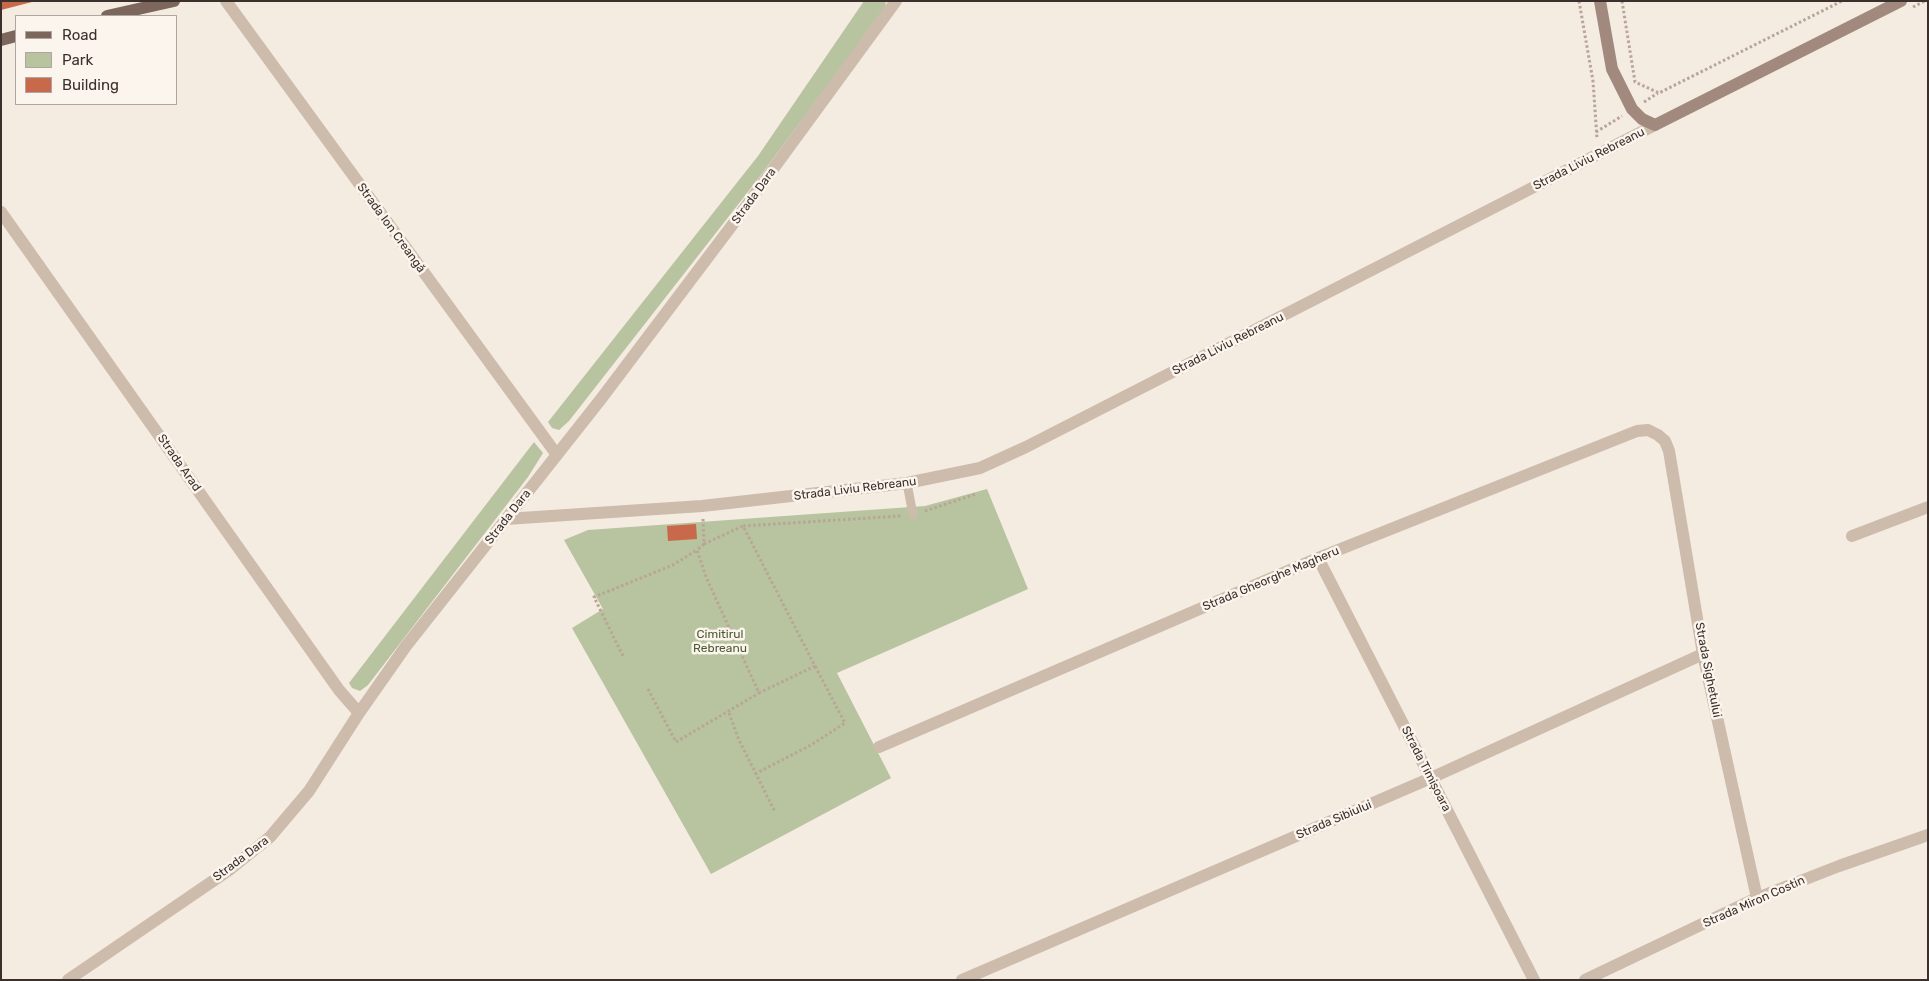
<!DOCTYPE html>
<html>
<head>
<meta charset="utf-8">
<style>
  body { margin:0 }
  #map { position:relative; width:1929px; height:981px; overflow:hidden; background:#f4ebe1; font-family:Rubik,sans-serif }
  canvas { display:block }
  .frame { position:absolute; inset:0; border:2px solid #3b302b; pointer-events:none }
  .legend { position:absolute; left:15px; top:15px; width:162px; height:90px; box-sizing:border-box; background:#fbf5ee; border:1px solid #aea6a0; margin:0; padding:6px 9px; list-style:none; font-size:15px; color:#3b302b }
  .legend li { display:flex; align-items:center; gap:10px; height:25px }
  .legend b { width:25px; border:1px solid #aea6a0 }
</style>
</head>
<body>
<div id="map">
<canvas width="1929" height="981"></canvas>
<div class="frame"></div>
<ul class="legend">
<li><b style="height:6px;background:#7d675c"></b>Road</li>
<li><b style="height:14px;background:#b8c4a0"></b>Park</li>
<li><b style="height:14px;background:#c8694b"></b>Building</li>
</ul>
</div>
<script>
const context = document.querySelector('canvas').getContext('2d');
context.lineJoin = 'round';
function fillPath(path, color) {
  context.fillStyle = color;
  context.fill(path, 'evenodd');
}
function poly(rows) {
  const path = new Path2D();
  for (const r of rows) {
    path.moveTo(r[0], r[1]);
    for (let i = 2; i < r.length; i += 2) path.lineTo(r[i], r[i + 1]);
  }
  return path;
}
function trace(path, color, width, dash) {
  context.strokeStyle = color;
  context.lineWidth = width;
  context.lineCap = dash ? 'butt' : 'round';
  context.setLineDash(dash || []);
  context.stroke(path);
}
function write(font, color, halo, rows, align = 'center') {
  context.font = font + ' Rubik,sans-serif';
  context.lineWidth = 5;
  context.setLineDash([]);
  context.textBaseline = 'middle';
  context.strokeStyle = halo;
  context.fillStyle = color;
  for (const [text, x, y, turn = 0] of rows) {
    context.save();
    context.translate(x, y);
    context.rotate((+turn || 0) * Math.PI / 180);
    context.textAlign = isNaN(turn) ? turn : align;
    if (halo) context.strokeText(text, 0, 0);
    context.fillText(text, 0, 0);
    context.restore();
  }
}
fillPath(poly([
  [864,1,886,1,885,8,758,179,569,421,559,430,552,428,548,422,758,156],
  [534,442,543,453,528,477,368,685,360,691,352,688,349,683],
  [987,489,1028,589,837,673,891,778,711,874,572,628,603,609,564,540,588,530,925,506]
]), '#b8c4a0');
fillPath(poly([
  [1,1,31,1,32,2,1,10],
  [696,524,697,539,668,541,667,526]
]), '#c8694b');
trace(poly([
  [1579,1,1593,81,1597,139],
  [1622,1,1635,82,1659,93,1842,1],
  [1913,7,1925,1],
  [1644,102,1658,93],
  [1596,132,1622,116],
  [925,511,976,494],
  [703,519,704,544,697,550,706,577,759,693,815,666,743,526,901,516],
  [704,544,743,526],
  [623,656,594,597,673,565,697,550],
  [648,689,676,742,759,693],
  [729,713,739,740,775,812],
  [755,774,811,745,845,723,815,666]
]), '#b9a596', 3, [2.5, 2.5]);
trace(poly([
  [907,483,913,515]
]), '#cdbbac', 9);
trace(poly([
  [226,1,557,455],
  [1,212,339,690,359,713],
  [506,519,702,506,907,483,980,468,1026,447,1655,125],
  [1852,536,1928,507],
  [1318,558,1534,980],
  [879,747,1318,558,1637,431,1648,430,1658,435,1665,441,1669,451,1703,654,1757,898],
  [68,980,229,870,270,837,309,791,359,713,406,646,601,399,730,228,896,1],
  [962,980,1431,778,1703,654],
  [1585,980,1757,898,1839,866,1928,835]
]), '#cdbbac', 12);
trace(poly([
  [1600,1,1612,69,1632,109,1642,119,1655,125,1901,1]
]), '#a18a7d', 12);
trace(poly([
  [107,16,174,1],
  [1,40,16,36]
]), '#7d675c', 12);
write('12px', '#3b302b', '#fbf5ee', [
  ["Strada Liviu Rebreanu",1589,159,-27],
  ["Strada Dara",754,196,-54],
  ["Strada Ion Creangă",391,228,54],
  ["Strada Liviu Rebreanu",1228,344,-27],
  ["Strada Arad",179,463,55],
  ["Strada Liviu Rebreanu",855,489,-7],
  ["Strada Dara",508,517,-52],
  ["Strada Gheorghe Magheru",1271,579,-23],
  ["Strada Sighetului",1708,670,79],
  ["Strada Timișoara",1426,769,63],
  ["Strada Sibiului",1334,820,-23],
  ["Strada Dara",241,859,-37],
  ["Strada Miron Costin",1754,902,-24]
]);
write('12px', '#4a5a2e', '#fbf5ee', [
  ["Cimitirul",720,635],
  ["Rebreanu",720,649]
]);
</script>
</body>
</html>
